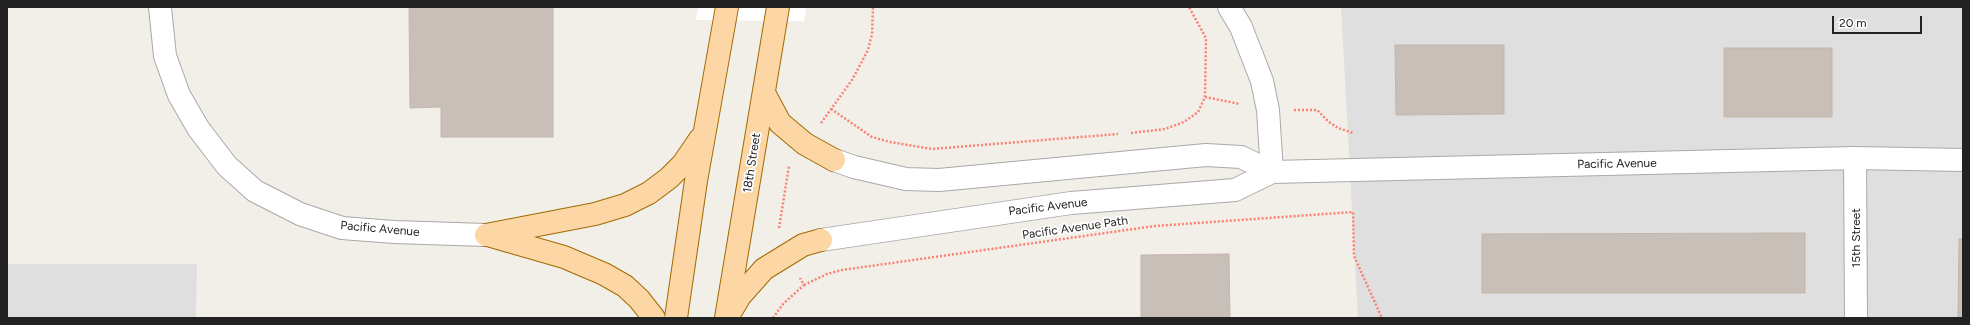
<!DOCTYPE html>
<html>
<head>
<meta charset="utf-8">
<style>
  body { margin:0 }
  #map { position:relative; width:1970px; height:325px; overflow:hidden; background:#f2efe9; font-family:Figtree,sans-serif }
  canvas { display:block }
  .frame { position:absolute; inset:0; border:8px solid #222; pointer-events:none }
  .scale { position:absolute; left:1832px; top:16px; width:90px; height:18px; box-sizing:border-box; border:2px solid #222; border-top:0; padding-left:5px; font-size:12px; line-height:14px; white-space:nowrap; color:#222; -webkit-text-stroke:3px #fff; paint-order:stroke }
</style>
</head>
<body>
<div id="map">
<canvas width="1970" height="325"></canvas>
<div class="frame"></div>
<div class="scale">20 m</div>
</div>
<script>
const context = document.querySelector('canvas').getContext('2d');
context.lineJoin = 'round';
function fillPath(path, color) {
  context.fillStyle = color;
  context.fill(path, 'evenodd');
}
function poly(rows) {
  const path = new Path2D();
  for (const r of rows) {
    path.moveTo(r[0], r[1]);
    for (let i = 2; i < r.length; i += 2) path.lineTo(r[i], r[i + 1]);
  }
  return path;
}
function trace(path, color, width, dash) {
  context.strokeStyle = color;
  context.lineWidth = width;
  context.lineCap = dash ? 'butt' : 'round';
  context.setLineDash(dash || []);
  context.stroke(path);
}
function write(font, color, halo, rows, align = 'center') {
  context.font = font + ' Figtree,sans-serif';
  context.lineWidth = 3.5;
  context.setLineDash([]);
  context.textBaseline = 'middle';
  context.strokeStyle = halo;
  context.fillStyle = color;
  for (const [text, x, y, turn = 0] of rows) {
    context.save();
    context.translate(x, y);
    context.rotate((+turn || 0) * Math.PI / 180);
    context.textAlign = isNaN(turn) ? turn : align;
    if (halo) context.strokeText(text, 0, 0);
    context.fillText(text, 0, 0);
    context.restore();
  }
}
fillPath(poly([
  [1341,7,1963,7,1963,318,1358,318],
  [7,264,197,264,196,318,7,318]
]), '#e0dfdf');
fillPath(poly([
  [698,7,806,7,804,21,776,21,696,20]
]), '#fff');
const building = poly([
  [409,7,553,7,553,137,441,137,441,107,410,108,409,7],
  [1395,45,1504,45,1504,114,1396,115,1395,45],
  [1724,48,1832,48,1832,117,1724,117,1724,48],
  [1805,233,1805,293,1482,293,1482,234,1805,233],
  [1959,239,1963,239,1963,318,1958,318,1959,239],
  [1229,254,1230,318,1141,318,1141,255,1229,254]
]);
fillPath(building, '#c7bfb8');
trace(building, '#c4b6ab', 1);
const minor = poly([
  [160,7,165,56,179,95,198,128,227,166,255,191,300,214,342,228,394,232,486,235],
  [1229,7,1241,27,1262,81,1268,110,1272,172],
  [1855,158,1856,318],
  [834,160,854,167,906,179,939,180,1206,155,1241,157,1272,172],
  [821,240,1071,203,1235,190,1272,172,1855,158,1963,160]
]);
const primary = poly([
  [764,93,780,123,805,144,834,160],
  [486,235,595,214,625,205,649,193,669,178,683,164,700,139],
  [491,236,564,257,604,274,625,286,639,299,654,318],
  [730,313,740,296,764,269,803,245,821,240],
  [676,318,696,181,727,7],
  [726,318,778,7]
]);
trace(minor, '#a9a9a9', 24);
trace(primary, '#a06b00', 24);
trace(poly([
  [1205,97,1240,104],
  [831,109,872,137,890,142,932,149,1118,134],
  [1294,110,1317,110,1329,122,1338,128,1353,133],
  [821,123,852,80,868,50,872,34,873,7],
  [1131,133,1165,129,1184,122,1198,112,1205,97,1206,38,1189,7],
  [779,228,789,166],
  [804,285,827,274,842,270,1155,226,1353,212,1354,256,1382,318],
  [773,318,783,304,804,285,800,278]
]), '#fa8072', 2.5, [2, 2]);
trace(minor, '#fff', 22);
trace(primary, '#fcd6a4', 22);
write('12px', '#222', '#fff', [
  ["18th Street",752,163,-81],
  ["Pacific Avenue",1617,164,-1],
  ["Pacific Avenue",1048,207,-7],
  ["Pacific Avenue Path",1075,228,-8],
  ["Pacific Avenue",380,229,5],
  ["15th Street",1856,238,-90]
]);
</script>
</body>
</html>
